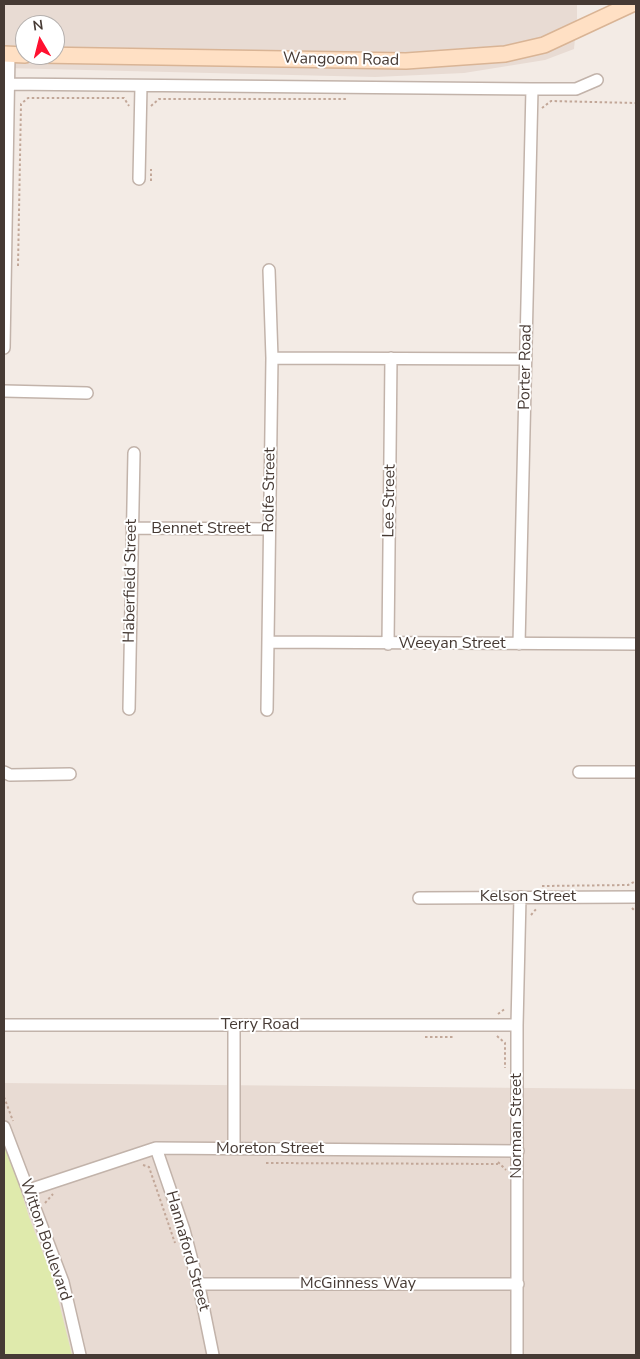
<!DOCTYPE html>
<html>
<head>
<meta charset="utf-8">
<style>
  body { margin:0 }
  #map { position:relative; width:640px; height:1359px; overflow:hidden; background:#f3ebe5; font-family:"Nunito Sans",sans-serif }
  canvas { display:block }
  .frame { position:absolute; inset:0; border:5px solid #463a34; pointer-events:none }
  .north { position:absolute; left:15px; top:15px; width:50px; height:50px; box-sizing:border-box; background:#fff; border:1px solid #b5b0ae; border-radius:50%; rotate:352deg; font-size:14px; font-weight:700; line-height:20px; text-align:center; color:#463a34 }
  .north::after { content:''; display:block; margin:auto; width:18px; height:22px; background:#ff1130; clip-path:polygon(50% 0,100% 100%,50% 72%,0 100%) }
</style>
</head>
<body>
<div id="map">
<canvas width="640" height="1359"></canvas>
<div class="frame"></div>
<div class="north">N</div>
</div>
<script>
const context = document.querySelector('canvas').getContext('2d');
context.lineJoin = 'round';
function fillPath(path, color) {
  context.fillStyle = color;
  context.fill(path, 'evenodd');
}
function poly(rows) {
  const path = new Path2D();
  for (const r of rows) {
    path.moveTo(r[0], r[1]);
    for (let i = 2; i < r.length; i += 2) path.lineTo(r[i], r[i + 1]);
  }
  return path;
}
function trace(path, color, width, dash) {
  context.strokeStyle = color;
  context.lineWidth = width;
  context.lineCap = dash ? 'butt' : 'round';
  context.setLineDash(dash || []);
  context.stroke(path);
}
function write(font, color, halo, rows, align = 'center') {
  context.font = font + ' "Nunito Sans",sans-serif';
  context.lineWidth = 4;
  context.setLineDash([]);
  context.textBaseline = 'middle';
  context.strokeStyle = halo;
  context.fillStyle = color;
  for (const [text, x, y, turn = 0] of rows) {
    context.save();
    context.translate(x, y);
    context.rotate((+turn || 0) * Math.PI / 180);
    context.textAlign = isNaN(turn) ? turn : align;
    if (halo) context.strokeText(text, 0, 0);
    context.fillText(text, 0, 0);
    context.restore();
  }
}
fillPath(poly([
  [4,4,577,4,577,18,574,49,545,60,464,73,375,77,4,68],
  [25,25,55,25,55,55,25,55],
  [4,1083,636,1089,636,1355,4,1355]
]), '#e8dbd3');
fillPath(poly([
  [4,1136,29,1217,53,1279,72,1355,4,1355]
]), '#dfeaac');
const street = poly([
  [4,84,532,89,576,89,597,80],
  [139,179,141,86],
  [4,348,9,54],
  [272,358,526,359],
  [4,391,87,393],
  [132,528,269,529],
  [268,642,636,644],
  [388,644,391,358],
  [519,644,532,89],
  [129,709,134,453],
  [267,710,272,358,269,270],
  [4,772,10,775,70,774],
  [579,772,636,772],
  [419,898,636,897],
  [4,1025,517,1025],
  [4,1127,63,1282,80,1355],
  [156,1148,184,1230,200,1291,213,1355],
  [234,1148,234,1025],
  [29,1190,156,1148,518,1151],
  [198,1284,518,1284],
  [517,1355,517,1025,520,897]
]);
const secondary = poly([
  [4,54,25,55],
  [39,55,406,61,505,54,544,45,632,4]
]);
trace(street, '#c2b3aa', 14);
trace(secondary, '#d9b495', 18);
trace(poly([
  [151,106,159,99,348,99],
  [542,108,551,101,636,103],
  [151,181,151,169],
  [18,266,21,104,28,98,124,98,129,106],
  [542,886,628,885,636,881],
  [632,908,636,912],
  [531,915,537,908],
  [498,1014,506,1008],
  [497,1036,505,1043,505,1068],
  [425,1037,453,1037],
  [4,1097,13,1121],
  [498,1162,506,1170],
  [266,1163,498,1164],
  [143,1165,149,1167,175,1243],
  [45,1203,53,1194],
  [636,1355,636,1192]
]), '#c2a798', 2, [2.5, 2.5]);
trace(street, '#fff', 11);
trace(secondary, '#ffe0c4', 15);
write('16px', '#463a34', '#fff', [
  ["Wangoom Road",341,60,1],
  ["Porter Road",526,367,-89],
  ["Rolfe Street",270,490,-89],
  ["Lee Street",390,501,-89],
  ["Bennet Street",201,529],
  ["Haberfield Street",131,581,-89],
  ["Weeyan Street",452,644],
  ["Kelson Street",528,897],
  ["Terry Road",260,1025],
  ["Norman Street",517,1126,-90],
  ["Moreton Street",270,1149],
  ["Witton Boulevard",45,1240,71],
  ["Hannaford Street",187,1251,74],
  ["McGinness Way",358,1284]
]);
</script>
</body>
</html>
